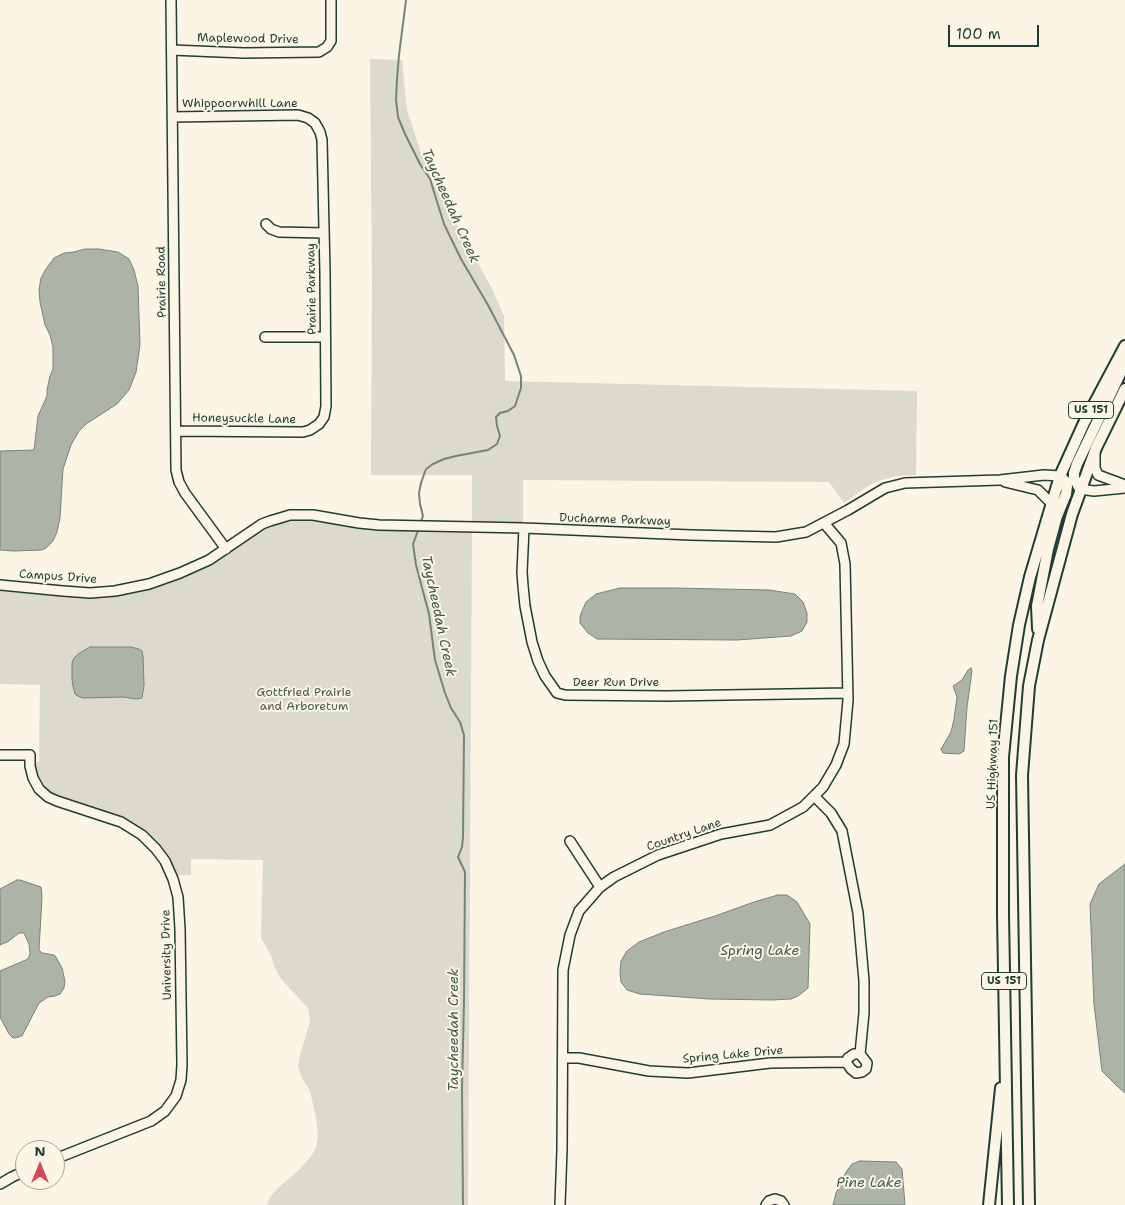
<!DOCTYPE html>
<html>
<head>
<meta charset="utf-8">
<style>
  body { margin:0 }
  #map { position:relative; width:1125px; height:1205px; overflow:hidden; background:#fcf5e5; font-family:"Shantell Sans",sans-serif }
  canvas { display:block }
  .north { position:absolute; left:15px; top:1140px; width:50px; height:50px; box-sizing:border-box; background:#fcf5e5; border:1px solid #a4ab9e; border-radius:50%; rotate:0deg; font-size:14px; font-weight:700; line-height:20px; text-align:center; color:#1f3d34 }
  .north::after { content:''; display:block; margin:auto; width:18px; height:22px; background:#d1495b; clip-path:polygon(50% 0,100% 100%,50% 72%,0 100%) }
  .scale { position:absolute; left:948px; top:25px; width:91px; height:22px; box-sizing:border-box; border:2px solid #1f3d34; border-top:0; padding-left:6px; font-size:15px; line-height:18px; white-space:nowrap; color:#1f3d34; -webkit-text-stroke:4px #fcf5e5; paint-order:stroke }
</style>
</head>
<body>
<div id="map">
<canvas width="1125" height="1205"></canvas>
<div class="north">N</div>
<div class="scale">100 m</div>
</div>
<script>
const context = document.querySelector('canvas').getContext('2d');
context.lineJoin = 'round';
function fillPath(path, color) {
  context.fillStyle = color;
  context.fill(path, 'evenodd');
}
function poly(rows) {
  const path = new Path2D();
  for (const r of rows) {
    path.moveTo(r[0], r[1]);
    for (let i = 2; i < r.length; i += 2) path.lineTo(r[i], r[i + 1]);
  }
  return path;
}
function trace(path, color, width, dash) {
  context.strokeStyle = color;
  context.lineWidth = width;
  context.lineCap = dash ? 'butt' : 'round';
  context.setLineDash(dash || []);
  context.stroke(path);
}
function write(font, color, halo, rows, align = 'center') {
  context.font = font + ' "Shantell Sans",sans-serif';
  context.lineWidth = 4;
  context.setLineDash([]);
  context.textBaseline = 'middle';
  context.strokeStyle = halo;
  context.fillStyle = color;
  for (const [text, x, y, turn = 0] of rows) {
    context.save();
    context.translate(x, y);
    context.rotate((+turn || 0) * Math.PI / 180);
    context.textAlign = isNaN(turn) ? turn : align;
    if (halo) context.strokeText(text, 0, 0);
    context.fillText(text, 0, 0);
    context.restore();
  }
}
fillPath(poly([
  [370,59,402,60,407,110,421,153,454,219,492,289,504,316,505,381,917,391,916,475,895,476,879,481,868,486,844,503,829,482,523,480,523,523,472,522,472,475,371,475,372,281],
  [293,520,313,520,339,525,370,530,472,533,468,1205,267,1205,270,1197,278,1188,300,1169,312,1155,316,1148,318,1136,316,1117,310,1091,302,1078,298,1067,300,1055,310,1022,308,1008,281,979,274,966,271,955,261,938,263,860,191,859,191,875,176,875,134,825,125,819,109,813,48,792,42,787,37,780,33,763,39,762,40,685,0,684,0,591,79,598,106,597,140,592,167,584,200,570,223,557,250,537,264,529,274,525]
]), '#dcdacc');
const water = poly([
  [85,249,99,249,118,252,129,259,134,270,138,286,140,345,136,372,129,390,117,404,86,424,79,431,71,445,63,469,60,518,57,532,53,541,46,548,42,550,14,551,0,550,0,451,34,450,38,416,47,396,47,390,50,376,53,369,53,347,50,335,45,325,40,302,39,290,41,278,46,269,54,258,64,253,74,252,85,249],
  [620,588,673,588,769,590,795,594,803,602,807,613,807,622,802,631,791,636,737,640,597,639,588,633,580,623,580,616,586,602,596,594,620,588],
  [90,647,131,647,139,649,142,651,143,656,144,685,142,698,136,699,124,697,83,698,78,696,75,694,73,686,72,679,72,663,74,658,78,654,90,647],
  [971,668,972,671,967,707,964,751,959,754,943,753,941,749,951,732,954,719,957,697,953,686,962,680,968,670,971,668],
  [1125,864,1125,1093,1118,1087,1102,1071,1094,1004,1090,904,1099,884,1125,864],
  [17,880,20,880,41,887,42,896,39,950,42,953,54,955,56,957,62,968,65,981,64,988,60,994,55,996,48,997,39,1003,22,1036,15,1038,13,1038,9,1034,0,1017,0,971,28,959,30,954,29,944,24,933,19,933,9,941,0,945,0,889,17,880],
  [778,895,787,895,797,902,810,924,808,988,798,996,791,999,772,1000,709,999,668,996,640,994,627,990,621,982,620,973,621,961,627,951,639,942,664,932,715,916,754,902,778,895],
  [860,1161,896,1162,902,1169,905,1205,833,1205,836,1193,846,1172,852,1164,860,1161]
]);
fillPath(water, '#aeb3a7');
trace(water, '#758479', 1);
trace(poly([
  [406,0,399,55,397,79,396,100,398,117,405,134,420,164,430,179,444,224,461,259,488,305,514,355,521,376,521,388,515,406,508,411,500,413,496,417,497,426,500,436,497,444,488,450,456,456,444,459,433,464,426,469,421,483,419,493,420,504,423,516,420,524],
  [419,528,413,544,416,565,429,614,435,660,445,693,451,708,460,722,464,735,463,837,462,847,458,857,465,872,464,1001,462,1088,463,1205]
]), '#758479', 2);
const minor = poly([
  [171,0,176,470,179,482,185,493,226,549],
  [172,50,244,53,319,52,327,47,331,41,331,0],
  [172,117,298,115,308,118,315,123,320,132,322,140,325,273,326,406,324,417,319,424,310,430,303,432,176,431],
  [266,224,271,229,279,232,324,233],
  [265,337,325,337],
  [1095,454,1095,468,1098,475,1125,485],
  [1005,482,1038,490,1051,503],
  [1080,489,1094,491,1125,488],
  [524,528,522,572,523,586,525,606,532,642,538,661,545,676,557,693,565,695,667,696,848,693],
  [0,585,63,591,90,593,115,591,149,584,180,573,209,560,262,524,270,521,290,515,313,515,359,523,379,525,524,528,691,535,776,537,806,532,848,510,885,488,905,483,1000,480,1044,475,1060,476],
  [0,755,30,755,30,766,33,778,39,789,48,797,57,801,121,822,142,835,156,849,165,861,173,879,178,897,180,929,182,1065,181,1080,176,1096,165,1111,151,1121,55,1159],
  [814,796,831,813,842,831,858,913,864,981,864,1013,860,1054],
  [570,841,600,887],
  [854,1054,860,1054,867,1063,866,1069,862,1072,856,1073,851,1069,846,1062,848,1058,854,1054],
  [563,1058,579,1058,649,1071,688,1073,770,1063,846,1062],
  [0,1184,12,1177,25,1171],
  [560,1205,562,1150,563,970,570,935,579,911,600,887,614,877,658,855,721,834,770,825,803,807,823,787,836,765,844,744,848,700,845,564,841,543,824,523],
  [766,1205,769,1201,775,1199,781,1201,784,1205]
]);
const major = poly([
  [1080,489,1074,478,1074,473,1077,464,1120,374,1125,352],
  [1038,629,1037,606,1048,549,1057,516,1066,494,1067,486,1066,482,1060,476],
  [989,1205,1001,1088],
  [1008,1205,1003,914,1003,757,1011,676,1019,625,1030,577,1060,476,1084,423,1125,346],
  [1029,1205,1022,775,1029,686,1038,640,1072,514,1096,448,1125,389]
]);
trace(minor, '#1f3d34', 12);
trace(major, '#1f3d34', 14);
trace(minor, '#fcf5e5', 9);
trace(major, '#fcf5e5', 10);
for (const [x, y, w] of [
  [1091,410,45],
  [1004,981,45]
]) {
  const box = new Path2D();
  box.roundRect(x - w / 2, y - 8.5, w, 17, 4);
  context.fillStyle = '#fcf5e5';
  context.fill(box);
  trace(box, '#1f3d34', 1);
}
write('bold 11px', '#1f3d34', null, [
  ["US 151",1091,410],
  ["US 151",1004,981]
]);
write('12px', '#1f3d34', '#fcf5e5', [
  ["Maplewood Drive",248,39,1],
  ["Whippoorwhill Lane",240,104],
  ["Prairie Road",162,282,-91],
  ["Prairie Parkway",312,289,-91],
  ["Honeysuckle Lane",244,419,1],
  ["Ducharme Parkway",615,520,2],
  ["Campus Drive",58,577,4],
  ["Deer Run Drive",616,683],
  ["US Highway 151",993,764,-88],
  ["Country Lane",684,835,-19],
  ["University Drive",167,955,-91],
  ["Spring Lake Drive",733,1055,-5]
]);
write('12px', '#455c52', '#fcf5e5', [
  ["Gottfried Prairie",304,693],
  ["and Arboretum",304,707]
]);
write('italic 14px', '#435a51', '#fcf5e5', [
  ["Taycheedah Creek",450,206,66],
  ["Taycheedah Creek",438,616,78],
  ["Spring Lake",760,951],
  ["Taycheedah Creek",454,1030,-90],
  ["Pine Lake",869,1183]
]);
</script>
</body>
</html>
